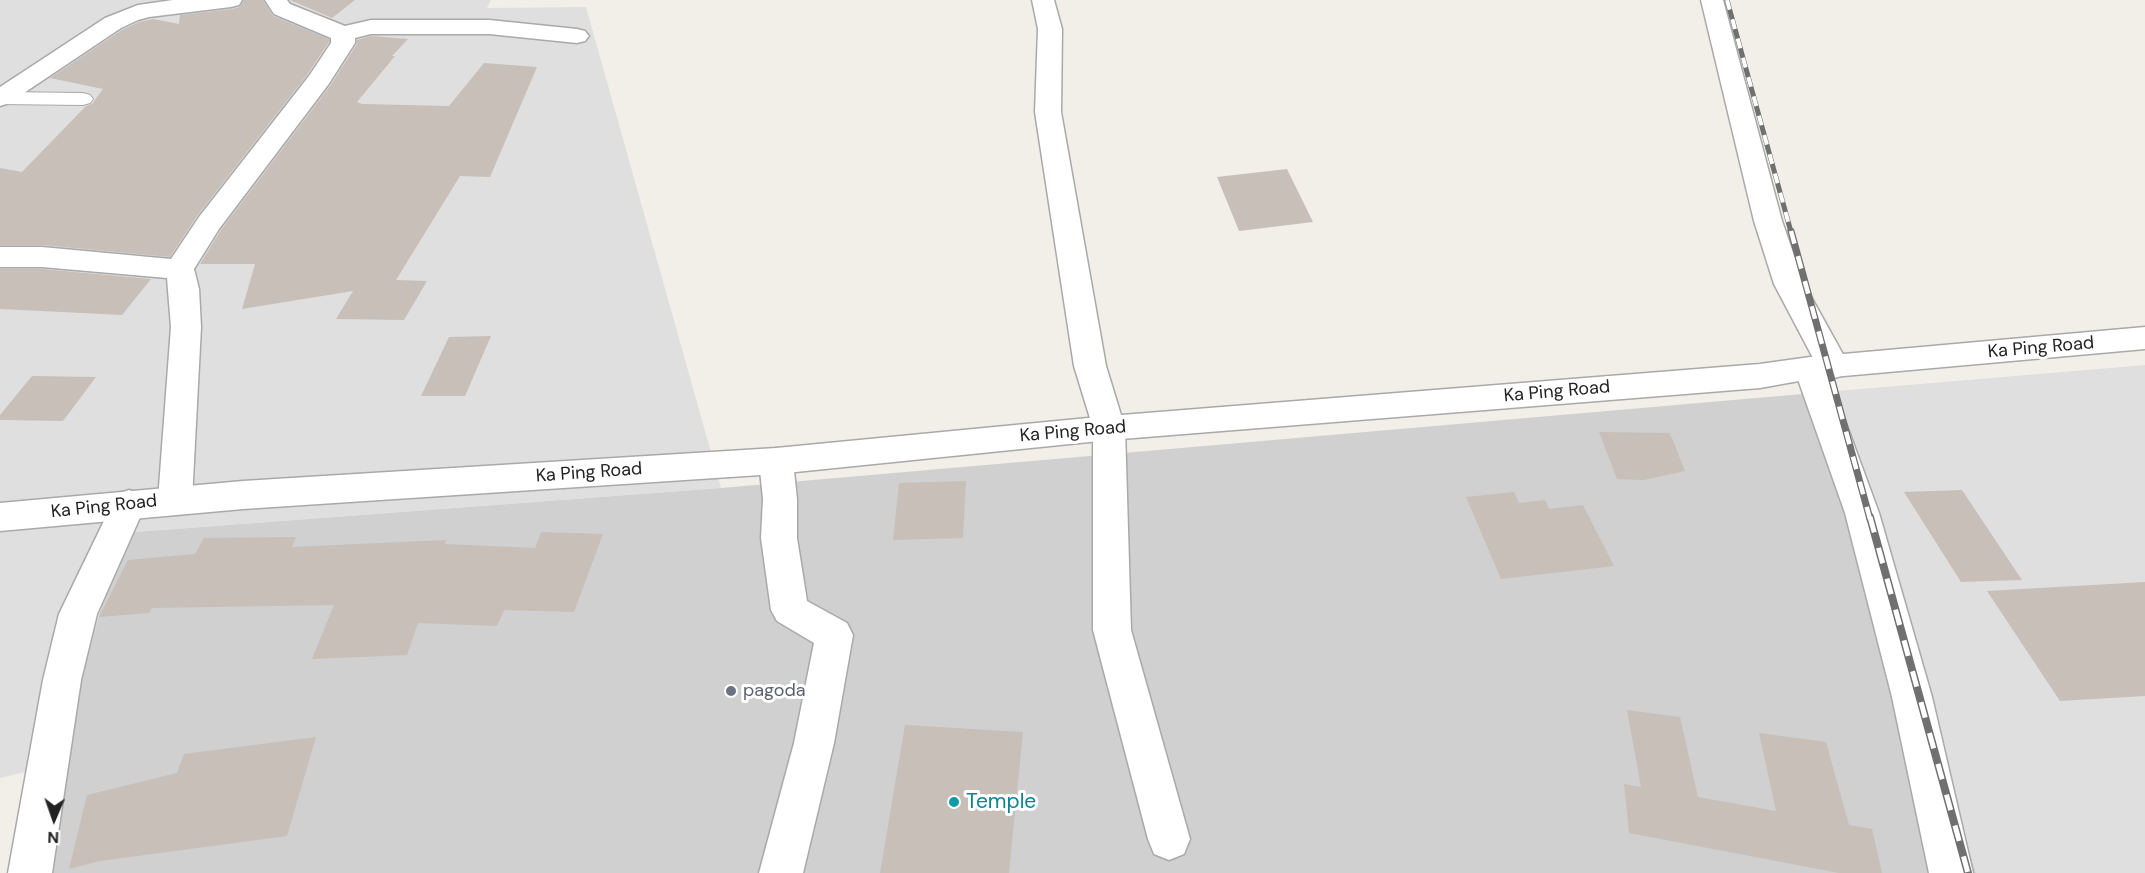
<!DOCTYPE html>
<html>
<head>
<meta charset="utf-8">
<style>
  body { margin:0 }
  #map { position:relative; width:2145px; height:873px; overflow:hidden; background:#f2efe9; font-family:"DM Sans",sans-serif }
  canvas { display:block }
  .north { position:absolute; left:24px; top:789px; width:60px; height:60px; -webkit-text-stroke:4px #fff; paint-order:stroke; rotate:182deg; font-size:16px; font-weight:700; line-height:24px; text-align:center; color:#222 }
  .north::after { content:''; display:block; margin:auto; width:21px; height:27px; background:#222; clip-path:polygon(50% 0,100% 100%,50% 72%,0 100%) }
</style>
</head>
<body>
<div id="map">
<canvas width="2145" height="873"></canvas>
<div class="north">N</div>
</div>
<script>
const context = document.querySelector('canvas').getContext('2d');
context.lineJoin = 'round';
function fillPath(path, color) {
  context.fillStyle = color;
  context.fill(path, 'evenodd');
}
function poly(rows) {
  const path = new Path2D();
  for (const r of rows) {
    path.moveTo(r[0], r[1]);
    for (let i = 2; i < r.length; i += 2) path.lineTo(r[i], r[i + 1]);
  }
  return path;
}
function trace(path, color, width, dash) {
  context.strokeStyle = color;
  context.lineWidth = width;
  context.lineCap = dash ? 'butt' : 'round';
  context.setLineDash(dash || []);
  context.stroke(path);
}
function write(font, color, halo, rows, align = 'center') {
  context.font = font + ' "DM Sans",sans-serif';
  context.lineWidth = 6;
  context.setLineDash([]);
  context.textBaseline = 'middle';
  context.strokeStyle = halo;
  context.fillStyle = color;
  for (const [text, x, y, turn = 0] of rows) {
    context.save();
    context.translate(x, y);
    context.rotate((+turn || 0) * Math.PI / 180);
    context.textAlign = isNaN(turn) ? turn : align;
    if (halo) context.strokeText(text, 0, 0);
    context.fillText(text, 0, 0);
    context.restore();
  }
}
fillPath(poly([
  [0,0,491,0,487,8,586,7,721,488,122,533,58,764,0,778],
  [2145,365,2145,873,1976,873,1837,391]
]), '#e0dfdf');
fillPath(poly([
  [1837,391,1976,873,27,873,122,533,721,488]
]), '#d0d0d0');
fillPath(poly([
  [244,0,263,0,273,16,329,39,329,42,307,75,197,216,170,257,42,245,0,245,0,168,22,172,86,106,92,104,103,89,50,78,122,30,139,22,153,19,179,24,180,15,232,9,240,7],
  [290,0,355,0,332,18],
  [371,36,408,39,392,56,395,56,357,102,362,104,449,106,484,63,537,67,490,177,460,176,396,280,427,281,404,320,336,319,353,291,242,309,255,264,200,264,221,230,330,86,357,44,357,40],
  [1287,169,1313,222,1239,231,1217,177],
  [0,269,42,269,151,279,122,315,0,309],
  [491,336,465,396,421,396,449,337],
  [32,376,96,377,63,421,0,420,0,415],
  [1599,432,1670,433,1685,471,1644,480,1617,479],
  [966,481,963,538,893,540,899,483],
  [1962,490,2022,580,1961,582,1904,492],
  [1514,492,1519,503,1545,500,1549,509,1583,505,1614,566,1501,579,1466,497],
  [541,532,603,534,574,612,504,610,497,626,418,623,407,655,312,659,334,605,152,608,149,613,99,617,128,560,195,554,204,538,296,537,292,547,446,540,445,544,535,548],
  [2145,582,2145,696,2060,701,1987,591],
  [1627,710,1680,717,1698,797,1776,811,1759,733,1826,742,1849,825,1872,829,1882,873,1839,873,1629,833,1624,784,1641,787],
  [905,725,1023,732,1009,873,880,873],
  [316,737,287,836,100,861,69,869,87,795,177,773,184,754]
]), '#c7bfb8');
const service = poly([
  [0,92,83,93,90,95,93,99,90,103,83,105,0,104,0,92]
]);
const minor = poly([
  [173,0,242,0,239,5,231,7,149,17,138,20,121,28,9,103,0,106,0,87,105,18,138,5,173,0],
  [265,0,287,0,290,4,345,26,371,20,489,20,577,29,585,31,589,36,585,41,577,43,489,34,371,34,355,38,355,43,328,85,219,229,194,269,199,289,201,327,192,500,187,510,175,514,163,510,158,500,171,327,167,278,42,267,0,267,0,247,42,247,171,259,199,217,309,76,331,43,331,38,274,14,265,0],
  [1032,0,1054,0,1062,29,1061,112,1106,366,1125,428,1131,630,1190,839,1184,854,1169,860,1154,854,1148,839,1093,630,1093,428,1074,366,1035,112,1038,29,1032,0],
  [1701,0,1723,0,1782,221,1804,284,1850,367,1845,375,1834,378,1829,377,1879,513,1932,697,1973,873,1929,873,1892,697,1845,513,1794,368,1799,360,1813,358,1774,284,1754,221,1701,0],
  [776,448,788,452,793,461,797,499,797,538,807,601,847,623,853,635,834,743,803,873,759,873,794,743,814,643,777,621,771,610,761,538,763,499,759,461,764,452,776,448],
  [129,490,141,494,146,504,97,614,81,680,52,873,8,873,43,680,59,614,117,494,129,490]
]);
const tertiary = poly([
  [2145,327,2145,349,1810,379,1760,388,1109,440,776,474,243,509,0,531,0,503,243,481,776,448,1109,416,1760,364,1810,357,2145,327]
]);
trace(service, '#a9a9a9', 2);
trace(minor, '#a9a9a9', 3);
trace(tertiary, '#a9a9a9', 3);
fillPath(service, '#fff');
fillPath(minor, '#fff');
fillPath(tertiary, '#fff');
const railFar2 = poly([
  [1727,0,1791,232]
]);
const railFar1 = poly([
  [1791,231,1870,519]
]);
const rail = poly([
  [1870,517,1968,873]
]);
trace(railFar2, '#707070', 5);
trace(railFar1, '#707070', 7);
trace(rail, '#707070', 8);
trace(railFar2, '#fff', 4, [10]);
trace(railFar1, '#fff', 4.5, [13]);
trace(rail, '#fff', 5, [16]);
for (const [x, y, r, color] of [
  [731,691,6,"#6b7280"],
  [954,802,6,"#0f9aa8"]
]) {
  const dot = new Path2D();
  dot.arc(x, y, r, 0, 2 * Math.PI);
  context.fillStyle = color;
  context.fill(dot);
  trace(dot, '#fff', 2);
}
write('18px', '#222', '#fff', [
  ["Ka Ping Road",2041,348,-5],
  ["Ka Ping Road",1557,392,-5],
  ["Ka Ping Road",1073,432,-5],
  ["Ka Ping Road",589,473,-4],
  ["Ka Ping Road",104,507,-6]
]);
write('18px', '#5b616d', '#fff', [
  ["pagoda",743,691]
], 'left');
write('21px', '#0d838f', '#fff', [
  ["Temple",966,802]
], 'left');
</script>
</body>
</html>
